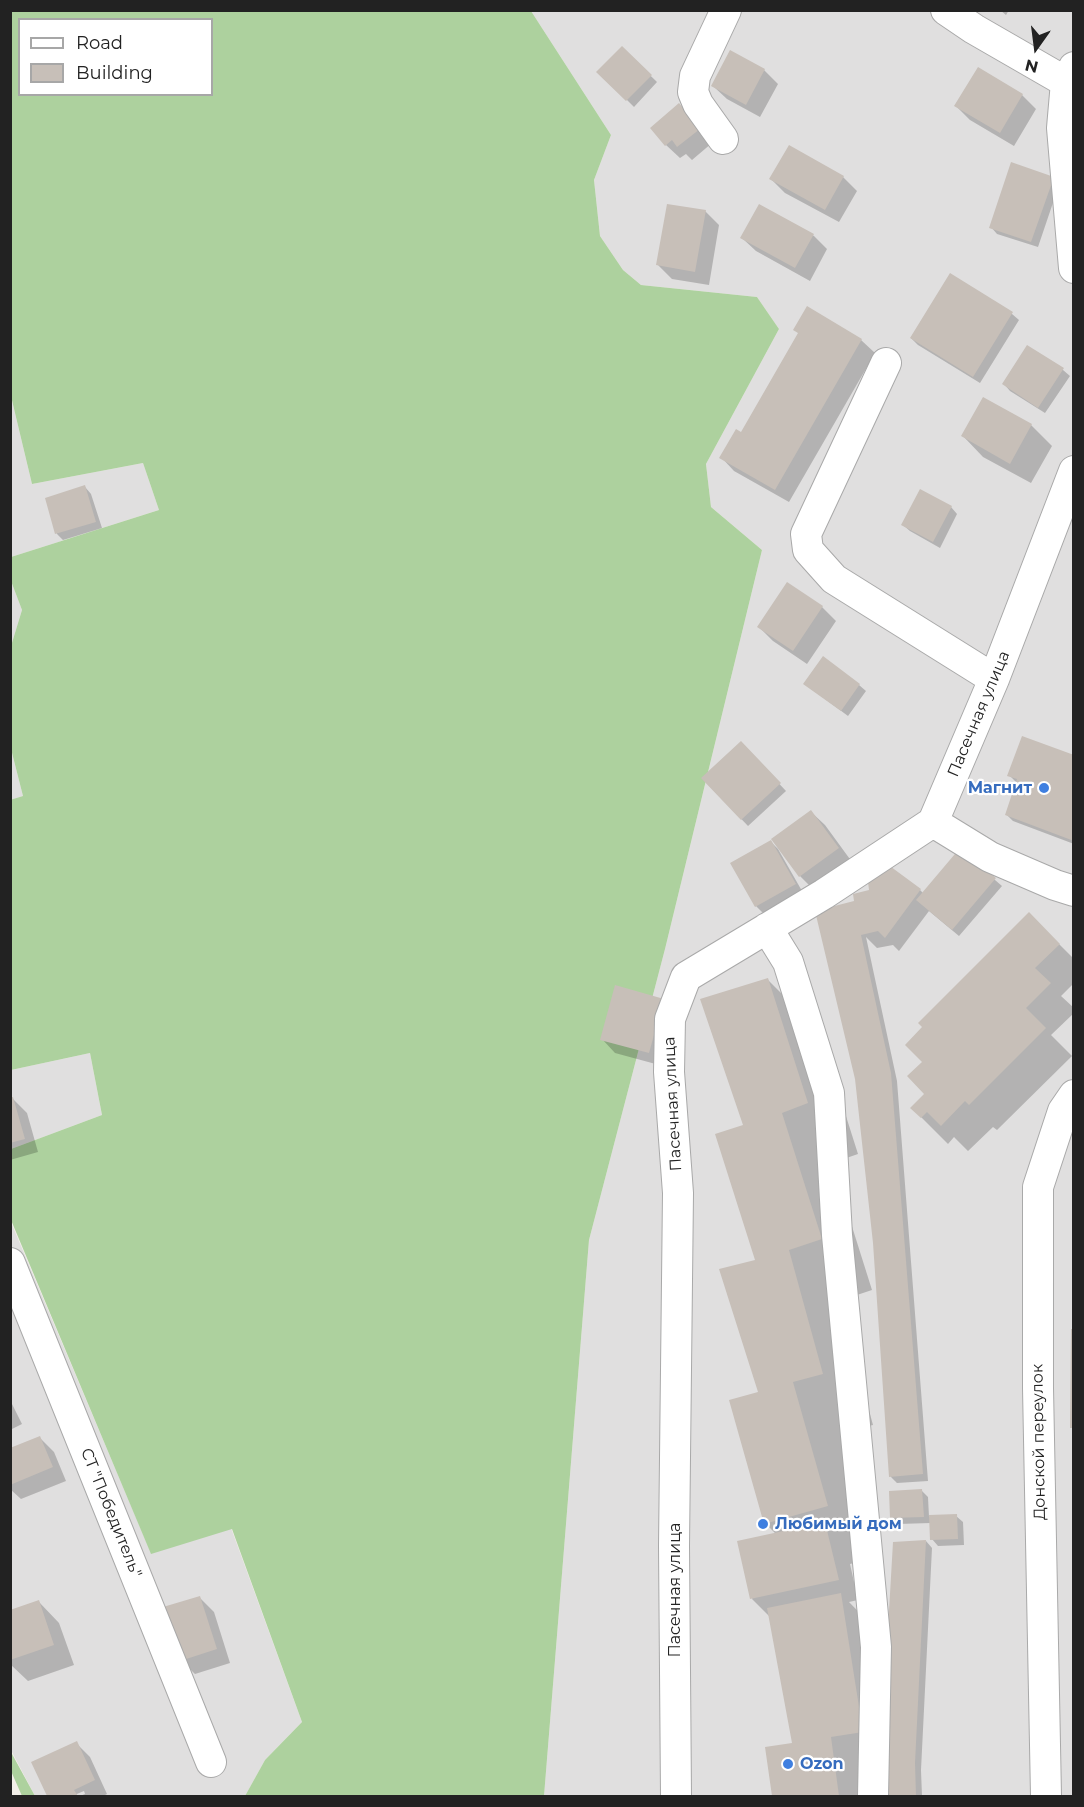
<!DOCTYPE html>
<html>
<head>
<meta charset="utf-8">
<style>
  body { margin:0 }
  #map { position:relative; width:1084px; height:1807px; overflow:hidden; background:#f2efe9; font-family:Montserrat,sans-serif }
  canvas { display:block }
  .frame { position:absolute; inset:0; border:12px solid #222; pointer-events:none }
  .legend { position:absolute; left:18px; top:18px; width:195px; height:78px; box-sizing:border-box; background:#fff; border:2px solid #a7a7a7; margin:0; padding:8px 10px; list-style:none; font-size:18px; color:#222 }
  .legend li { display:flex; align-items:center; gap:12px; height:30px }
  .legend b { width:30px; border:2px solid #a7a7a7 }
  .north { position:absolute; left:1006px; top:18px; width:60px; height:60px; -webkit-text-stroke:4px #fff; paint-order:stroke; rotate:194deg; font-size:16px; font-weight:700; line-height:24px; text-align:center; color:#222 }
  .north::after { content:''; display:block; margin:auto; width:21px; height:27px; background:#222; clip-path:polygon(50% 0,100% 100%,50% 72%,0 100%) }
</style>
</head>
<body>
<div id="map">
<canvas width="1084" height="1807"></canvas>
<div class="frame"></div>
<ul class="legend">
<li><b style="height:8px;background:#fff"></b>Road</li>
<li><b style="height:16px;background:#c7bfb8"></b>Building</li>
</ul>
<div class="north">N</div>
</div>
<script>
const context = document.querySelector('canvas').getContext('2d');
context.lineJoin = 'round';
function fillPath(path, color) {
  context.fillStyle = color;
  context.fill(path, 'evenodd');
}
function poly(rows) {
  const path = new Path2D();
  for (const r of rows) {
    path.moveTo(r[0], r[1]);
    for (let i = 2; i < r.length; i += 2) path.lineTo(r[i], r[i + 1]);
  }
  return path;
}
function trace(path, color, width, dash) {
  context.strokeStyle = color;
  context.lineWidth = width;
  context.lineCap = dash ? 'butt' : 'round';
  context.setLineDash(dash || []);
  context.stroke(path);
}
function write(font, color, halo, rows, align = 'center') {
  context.font = font + ' Montserrat,sans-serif';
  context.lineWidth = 4.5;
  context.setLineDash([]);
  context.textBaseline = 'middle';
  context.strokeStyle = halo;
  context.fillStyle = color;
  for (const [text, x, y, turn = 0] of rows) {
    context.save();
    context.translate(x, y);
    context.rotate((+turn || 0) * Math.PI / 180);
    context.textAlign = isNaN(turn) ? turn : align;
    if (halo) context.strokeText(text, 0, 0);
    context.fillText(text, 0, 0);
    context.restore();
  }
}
fillPath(poly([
  [531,11,1073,11,1073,1796,544,1796,589,1240,665,949,762,550,711,507,706,464,779,329,757,297,641,285,623,270,600,236,594,180,611,135],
  [10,392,32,484,143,463,159,510,11,557],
  [11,581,22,610,11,646],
  [10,745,23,796,11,800,10,800],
  [90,1053,102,1115,11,1149,11,1070],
  [10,1220,151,1553,231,1528,302,1722,265,1760,245,1796,35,1796,11,1750]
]), '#e0dfdf');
fillPath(poly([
  [11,11,531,11,611,135,594,180,600,236,623,270,641,285,757,297,779,329,706,464,711,507,762,550,665,949,589,1240,544,1796,245,1796,265,1760,302,1722,232,1529,151,1554,11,1220,11,1149,102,1115,90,1053,11,1070,10,800,23,796,10,745,11,646,22,610,11,581,11,557,159,510,143,463,32,484,10,392],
  [20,20,212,20,212,94,20,94],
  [11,1750,12,1754,35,1796,22,1796,11,1771]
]), '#add19e');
fillPath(poly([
  [1000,10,1009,10,1006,15],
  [622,48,657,82,634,107,599,72],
  [978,69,1022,95,1036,109,1014,146,970,120,956,106],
  [764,70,778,84,760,117,727,99,713,86],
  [678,106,712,143,692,160,686,154,680,158,666,145],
  [843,177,857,191,839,222,785,193,771,179],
  [1053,178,1059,185,1038,247,997,234,991,227],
  [760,206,814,236,827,249,810,281,756,251,742,238],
  [705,211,719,225,709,285,672,279,658,265],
  [951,275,1012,314,1019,320,980,383,918,345,911,338],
  [800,334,861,340,875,353,789,502,734,471,721,457,741,434],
  [1028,347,1063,370,1070,376,1045,413,1010,391,1004,384],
  [984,399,1031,425,1052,446,1031,483,983,457,963,436],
  [85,487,91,494,102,528,63,540,57,534,46,499],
  [951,507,957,514,940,548,910,531,903,525],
  [788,584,822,607,836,621,807,664,773,641,759,627],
  [805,684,859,685,866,691,848,716],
  [741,743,786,791,748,826,703,779],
  [1074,757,1074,844,1013,821,1007,815,1017,783,1009,775],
  [811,812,825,825,852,862,814,890,800,876,773,839],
  [771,842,778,849,802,891,763,913,756,906],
  [960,850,1002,886,959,936,929,911,899,951,893,945,877,948,866,937,897,1081,928,1481,897,1483,891,1477,875,1243,857,1079,817,912,920,890,924,894],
  [1029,914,1074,959,1074,983,1061,996,1074,1008,1074,1013,1051,1035,1072,1056,997,1130,993,1127,968,1151,954,1137,948,1144,912,1108,926,1094,924,1062],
  [768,980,819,1031,858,1154,832,1163,872,1290,839,1301,873,1425,843,1432,878,1557,850,1564,858,1600,849,1602,889,1643,926,1541,932,1548,921,1770,922,1796,774,1796,766,1749,794,1744,770,1617,752,1599,776,1534,765,1523,759,1393,757,1261,745,1126],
  [663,1000,663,1066,615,1053,602,1039],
  [10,1099,13,1099,27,1113,38,1152,10,1160],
  [10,1400,22,1424,10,1430],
  [40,1438,54,1452,66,1481,21,1499,10,1489,10,1450],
  [921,1490,928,1497,929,1517,956,1516,963,1522,964,1545,938,1546,932,1539,931,1523,898,1524,892,1518],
  [200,1598,214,1612,230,1663,195,1674,181,1660],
  [39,1602,59,1623,74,1665,28,1681,10,1664,10,1612],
  [76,1743,90,1757,107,1794,103,1796,80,1796,85,1794,84,1791,72,1796,48,1796,33,1763]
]), '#0003');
fillPath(poly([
  [622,46,652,75,626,101,596,72],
  [730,50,765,69,746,105,711,86],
  [978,67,1023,94,1000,133,954,106],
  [679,103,700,129,677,147,672,140,665,146,650,128],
  [789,145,844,176,825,210,769,179],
  [1011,162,1054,177,1031,242,989,228],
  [667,204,706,210,695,272,656,265],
  [759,204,814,234,795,268,740,238],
  [950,273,1013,312,973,377,910,338],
  [807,306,862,339,775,490,719,458,736,429,741,432,798,333,793,330],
  [1027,345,1064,368,1038,408,1002,384],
  [983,397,1032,424,1010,464,961,436],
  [85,485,96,522,55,534,45,498],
  [920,489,952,506,933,542,901,525],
  [787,582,823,606,793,651,757,627],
  [823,656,860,684,841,711,803,684],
  [1022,736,1074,755,1074,841,1005,815,1017,779,1007,776],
  [741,741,781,783,741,820,701,778],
  [811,810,839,848,799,877,771,839],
  [771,840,796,884,755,907,730,863],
  [960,848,996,878,952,930,916,900],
  [883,861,921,889,885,938,878,931,861,935,891,1073,923,1474,889,1477,873,1243,855,1079,815,911,854,901,853,894,869,890,868,882],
  [1029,912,1060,944,1035,968,1051,983,1026,1008,1046,1028,969,1105,965,1101,941,1126,927,1112,921,1118,910,1108,924,1094,907,1076,922,1062,905,1045,922,1027,918,1023],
  [768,978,808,1103,782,1113,822,1239,789,1250,823,1374,793,1382,828,1506,764,1524,729,1400,758,1392,719,1269,755,1260,715,1134,743,1125,700,999],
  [615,985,664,999,649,1053,600,1040],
  [13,1097,25,1139,10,1143,10,1098],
  [1071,1329,1074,1329,1074,1428,1070,1428],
  [40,1436,53,1467,10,1485,10,1448],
  [922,1489,924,1517,890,1518,889,1491],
  [957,1514,958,1539,930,1540,929,1515],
  [825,1522,839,1580,750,1599,737,1541],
  [926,1540,915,1763,916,1796,880,1796,880,1767,893,1542],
  [841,1593,863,1732,831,1737,839,1796,772,1796,765,1747,792,1743,767,1608],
  [200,1596,217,1649,180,1661,163,1607],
  [39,1600,54,1645,10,1660,10,1610],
  [77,1741,95,1780,74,1790,78,1796,47,1796,31,1762]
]), '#c7bfb8');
const minor = poly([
  [946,10,974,29,1066,82],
  [1074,67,1066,82,1062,128,1074,268],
  [723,139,698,104,693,92,695,76,726,10],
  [886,363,806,534,808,550,834,579,994,679],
  [933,822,990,857,1055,885,1074,891],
  [767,928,788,962,829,1093,837,1235,876,1647,873,1796],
  [10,1263,211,1762],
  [676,1796,674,1546,678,1193,669,1072,670,1019,686,977,824,894,933,822,994,679,1074,471],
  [1046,1796,1038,1388,1038,1187,1063,1111,1074,1095]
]);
trace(minor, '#a9a9a9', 32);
trace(minor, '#fff', 30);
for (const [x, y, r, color] of [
  [1044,788,6,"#3f7fe0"],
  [763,1524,6,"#3f7fe0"],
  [788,1764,6,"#3f7fe0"]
]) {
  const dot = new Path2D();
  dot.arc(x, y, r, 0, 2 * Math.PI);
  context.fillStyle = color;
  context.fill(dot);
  trace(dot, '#fff', 2);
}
write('16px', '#222', '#fff', [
  ["Пасечная улица",979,714,-67],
  ["Пасечная улица",673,1104,-93],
  ["Донской переулок",1039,1442,-91],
  ["СТ \"Победитель\"",111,1513,68],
  ["Пасечная улица",675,1590,-90]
]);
write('bold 16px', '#366cbe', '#fff', [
  ["Магнит",1032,788,"right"],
  ["Любимый дом",775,1524],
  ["Ozon",800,1764]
], 'left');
</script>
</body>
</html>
